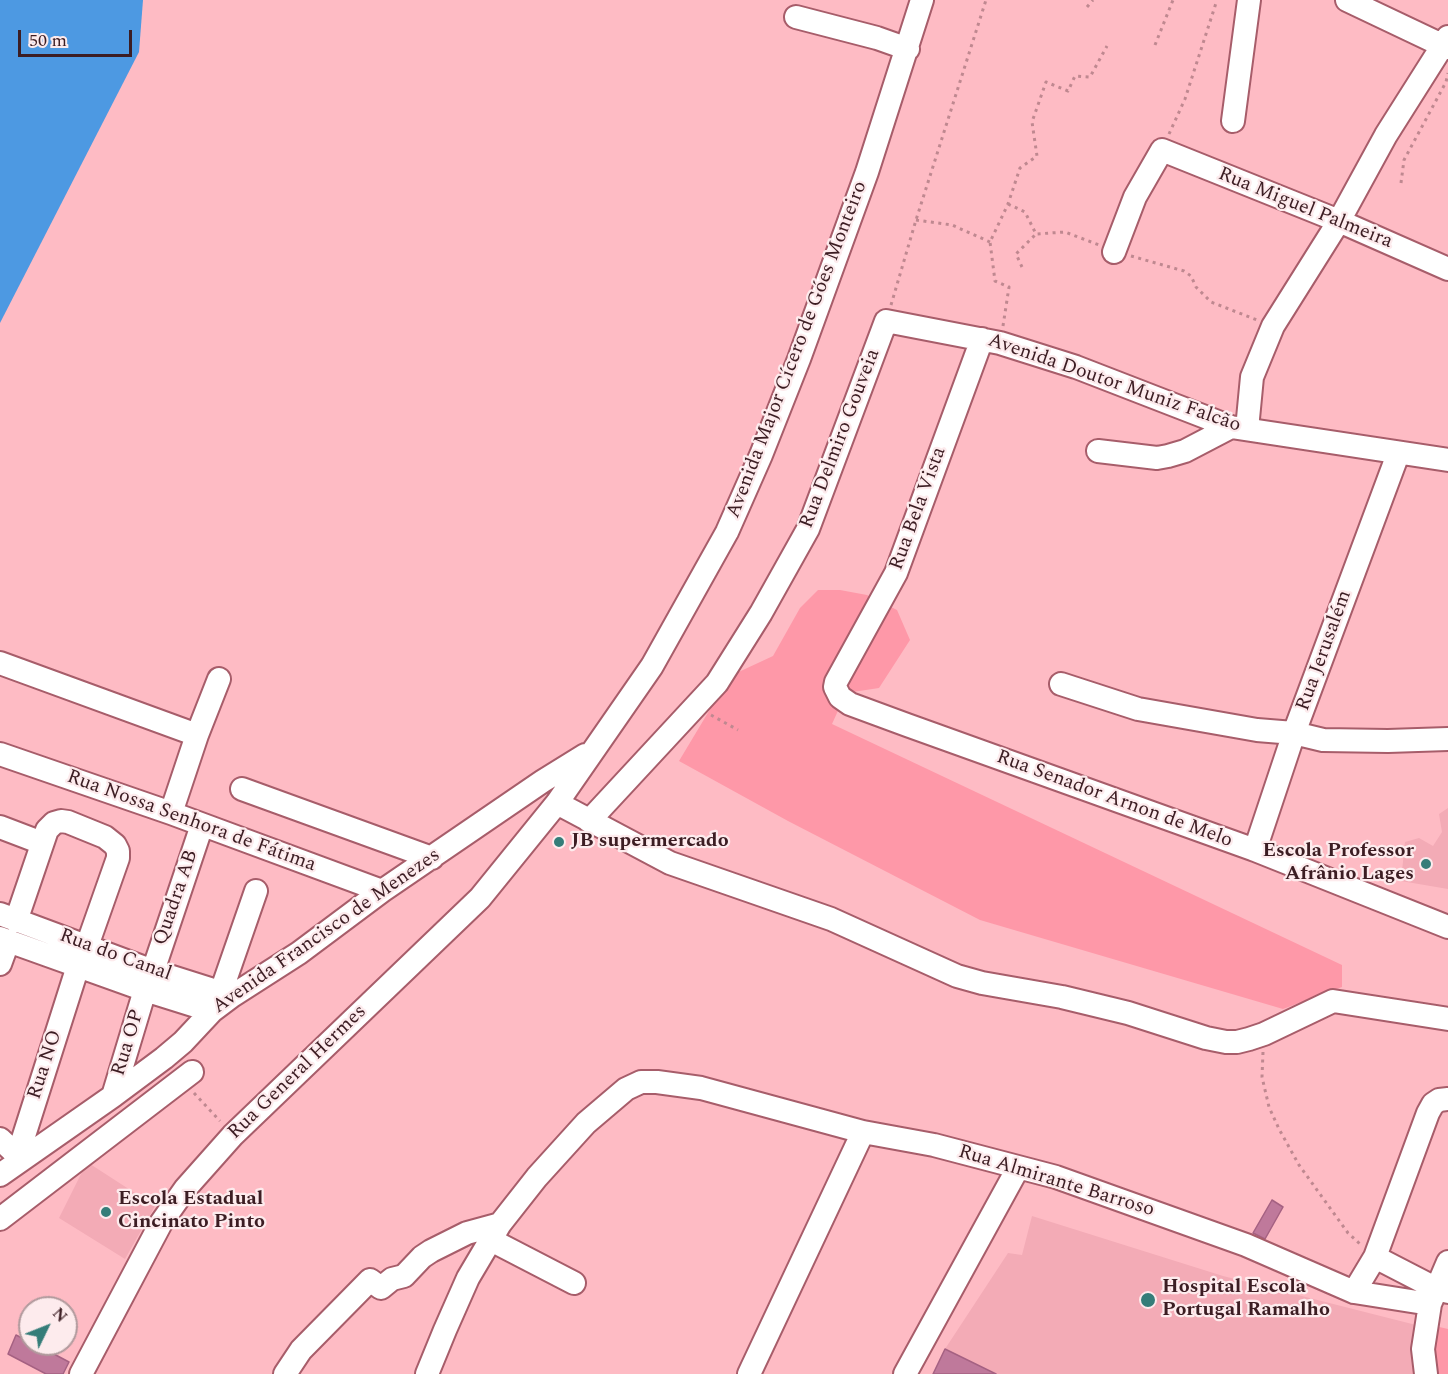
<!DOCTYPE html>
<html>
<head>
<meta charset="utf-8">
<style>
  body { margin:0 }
  #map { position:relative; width:1448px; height:1374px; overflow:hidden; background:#febbc4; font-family:Spectral,serif }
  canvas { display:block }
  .north { position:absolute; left:18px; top:1296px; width:60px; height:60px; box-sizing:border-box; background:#fdebed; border:2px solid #b0999c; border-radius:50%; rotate:47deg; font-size:16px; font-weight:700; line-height:24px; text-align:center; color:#3c1d23 }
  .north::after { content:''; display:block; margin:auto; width:21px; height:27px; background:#357d79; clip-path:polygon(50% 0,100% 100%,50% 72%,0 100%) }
  .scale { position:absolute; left:18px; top:30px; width:114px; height:27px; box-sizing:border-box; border:3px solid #3c1d23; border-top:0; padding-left:8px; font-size:18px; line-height:21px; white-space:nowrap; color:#3c1d23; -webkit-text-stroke:4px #fdebed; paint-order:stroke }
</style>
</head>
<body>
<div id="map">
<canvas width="1448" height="1374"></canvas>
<div class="north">N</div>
<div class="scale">50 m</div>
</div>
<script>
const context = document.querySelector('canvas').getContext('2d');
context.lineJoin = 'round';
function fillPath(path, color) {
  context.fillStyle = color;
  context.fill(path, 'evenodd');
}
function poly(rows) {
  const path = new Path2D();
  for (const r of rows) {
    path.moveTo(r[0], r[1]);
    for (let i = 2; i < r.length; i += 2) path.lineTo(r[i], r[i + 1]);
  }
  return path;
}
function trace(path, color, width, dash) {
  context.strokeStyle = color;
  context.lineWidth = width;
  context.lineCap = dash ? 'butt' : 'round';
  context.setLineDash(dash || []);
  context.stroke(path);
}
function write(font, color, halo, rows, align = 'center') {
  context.font = font + ' Spectral,serif';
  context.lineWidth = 4.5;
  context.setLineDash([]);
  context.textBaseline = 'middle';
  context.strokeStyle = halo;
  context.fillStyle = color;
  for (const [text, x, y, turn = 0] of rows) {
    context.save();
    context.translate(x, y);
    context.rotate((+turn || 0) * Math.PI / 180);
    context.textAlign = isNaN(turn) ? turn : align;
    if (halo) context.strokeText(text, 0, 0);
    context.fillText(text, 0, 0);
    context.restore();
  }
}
fillPath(poly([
  [1448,808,1448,889,1401,881,1405,842,1419,838,1433,846,1442,832,1439,814],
  [87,1162,155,1206,125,1259,59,1218],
  [1032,1216,1223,1276,1416,1325,1417,1374,996,1374,945,1349,1008,1253,1022,1255]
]), '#f3abb6');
fillPath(poly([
  [818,590,840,590,867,595,897,610,910,640,879,688,846,693,832,724,1342,965,1342,987,1283,1009,980,920,788,821,679,761,730,676,773,656,800,608],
  [1435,1326,1448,1329,1448,1374,1438,1374,1433,1351]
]), '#fe98a8');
fillPath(poly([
  [0,0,143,0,139,52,0,323]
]), '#4d99e2');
const building = poly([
  [1272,1200,1283,1207,1265,1239,1253,1233,1272,1200],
  [16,1335,30,1342,30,1344,35,1344,69,1362,63,1374,46,1374,8,1354,16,1335],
  [945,1349,996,1374,933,1374,945,1349]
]);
fillPath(building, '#bf799b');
trace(building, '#a56182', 1.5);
const minor = poly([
  [1347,0,1448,48],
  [796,17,877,38,908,49],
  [1233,121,1249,0],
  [1114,252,1135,197,1162,150,1339,221,1448,269],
  [982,339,896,573,836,682,835,687,840,697,850,704,907,725,1255,850,1448,927],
  [1247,429,1252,377,1273,326,1339,221,1386,135,1448,37],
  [1098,451,1157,458,1168,456,1185,451,1231,427],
  [0,663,197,735],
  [1061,684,1138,709,1257,730,1294,733,1323,740,1388,741,1448,739],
  [0,754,171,813,382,891],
  [242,789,432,858],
  [557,803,670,863,831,919,957,976,982,983,1062,997,1128,1013,1206,1038,1226,1042,1237,1042,1249,1039,1264,1034,1333,1001,1448,1019],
  [171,813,197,735,219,679],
  [589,821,717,683,761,613,808,529,886,321,1000,343,1076,367,1231,427,1448,460],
  [0,827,42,843],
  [1255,850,1294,733,1398,454],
  [0,914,153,971,232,996],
  [16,921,47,830,54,823,61,821,68,822,105,837,115,845,118,851,118,858,87,946],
  [0,938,145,990,212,1011],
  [0,964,8,942],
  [153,971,202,825],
  [221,992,256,891],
  [113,1096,145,990],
  [0,1139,17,1155],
  [15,1164,78,966],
  [0,1175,113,1096,164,1058,183,1042,212,1011,232,996,299,953,382,891,543,781,585,755],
  [0,1219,192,1072],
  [489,1239,574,1283],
  [1375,1257,1437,1289,1448,1292],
  [1354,1292,1375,1257,1428,1113,1433,1104,1439,1100,1448,1099],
  [81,1374,161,1223,185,1189,233,1135,480,898,557,803,652,666,727,532,761,455,799,359,867,172,922,0],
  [285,1374,301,1350,370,1280,381,1288,392,1279,404,1276,422,1257,431,1251,467,1233,500,1224],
  [427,1374,445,1330,468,1278,500,1224,537,1177,586,1123,626,1089,641,1082,657,1082,701,1088,863,1132,934,1145,1056,1177,1246,1245,1354,1292,1430,1304],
  [749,1374,863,1132],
  [905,1374,1018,1168],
  [1426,1374,1423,1349,1430,1304,1448,1262]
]);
trace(minor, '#a75d6a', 26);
trace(poly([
  [1087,7,1093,0],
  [1155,45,1173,0],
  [1169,134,1185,99,1217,0],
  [1401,183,1404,160,1446,82,1448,73],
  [1008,204,1025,212,1036,234,1065,232,1099,245],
  [916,220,952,225,990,242],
  [1131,256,1184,271,1191,276,1196,287,1211,302,1257,320],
  [1022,267,1016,254,1036,234],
  [891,305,916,220,986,0],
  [1003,326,1009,287,995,281,990,242,1008,204,1020,168,1037,156,1032,122,1046,82,1068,91,1075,76,1090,77,1107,46],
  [711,715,738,730],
  [1263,1052,1262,1077,1269,1107,1279,1129,1299,1165,1348,1233,1360,1244],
  [194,1093,220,1121]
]), '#bf8890', 3, [3, 4.5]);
trace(minor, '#fff', 22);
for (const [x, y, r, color] of [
  [559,842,6,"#357d79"],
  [1426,864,6,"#357d79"],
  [106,1212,6,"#357d79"],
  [1148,1300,8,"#357d79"]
]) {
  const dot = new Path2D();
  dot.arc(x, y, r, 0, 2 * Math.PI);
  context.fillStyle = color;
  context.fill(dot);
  trace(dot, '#fdebed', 2);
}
write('20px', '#3c1d23', '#fdebed', [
  ["Rua Miguel Palmeira",1305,209,22],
  ["Avenida Major Cícero de Góes Monteiro",798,350,-69],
  ["Avenida Doutor Muniz Falcão",1114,384,19],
  ["Rua Delmiro Gouveia",841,439,-69],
  ["Rua Bela Vista",919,509,-70],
  ["Rua Jerusalém",1325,651,-70],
  ["Rua Senador Arnon de Melo",1114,800,20],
  ["Rua Nossa Senhora de Fátima",191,822,20],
  ["Quadra AB",177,898,-71],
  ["Avenida Francisco de Menezes",327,932,-35],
  ["Rua do Canal",115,956,20],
  ["Rua OP",129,1043,-73],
  ["Rua NO",46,1065,-72],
  ["Rua General Hermes",298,1073,-44],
  ["Rua Almirante Barroso",1056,1182,17]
]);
write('bold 20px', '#3c1d23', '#fdebed', [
  ["JB supermercado",571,842],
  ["Escola Professor",1414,852,"right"],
  ["Afrânio Lages",1414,875,"right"],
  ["Escola Estadual",118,1200],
  ["Cincinato Pinto",118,1223],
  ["Hospital Escola",1162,1288],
  ["Portugal Ramalho",1162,1311]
], 'left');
</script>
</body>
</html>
